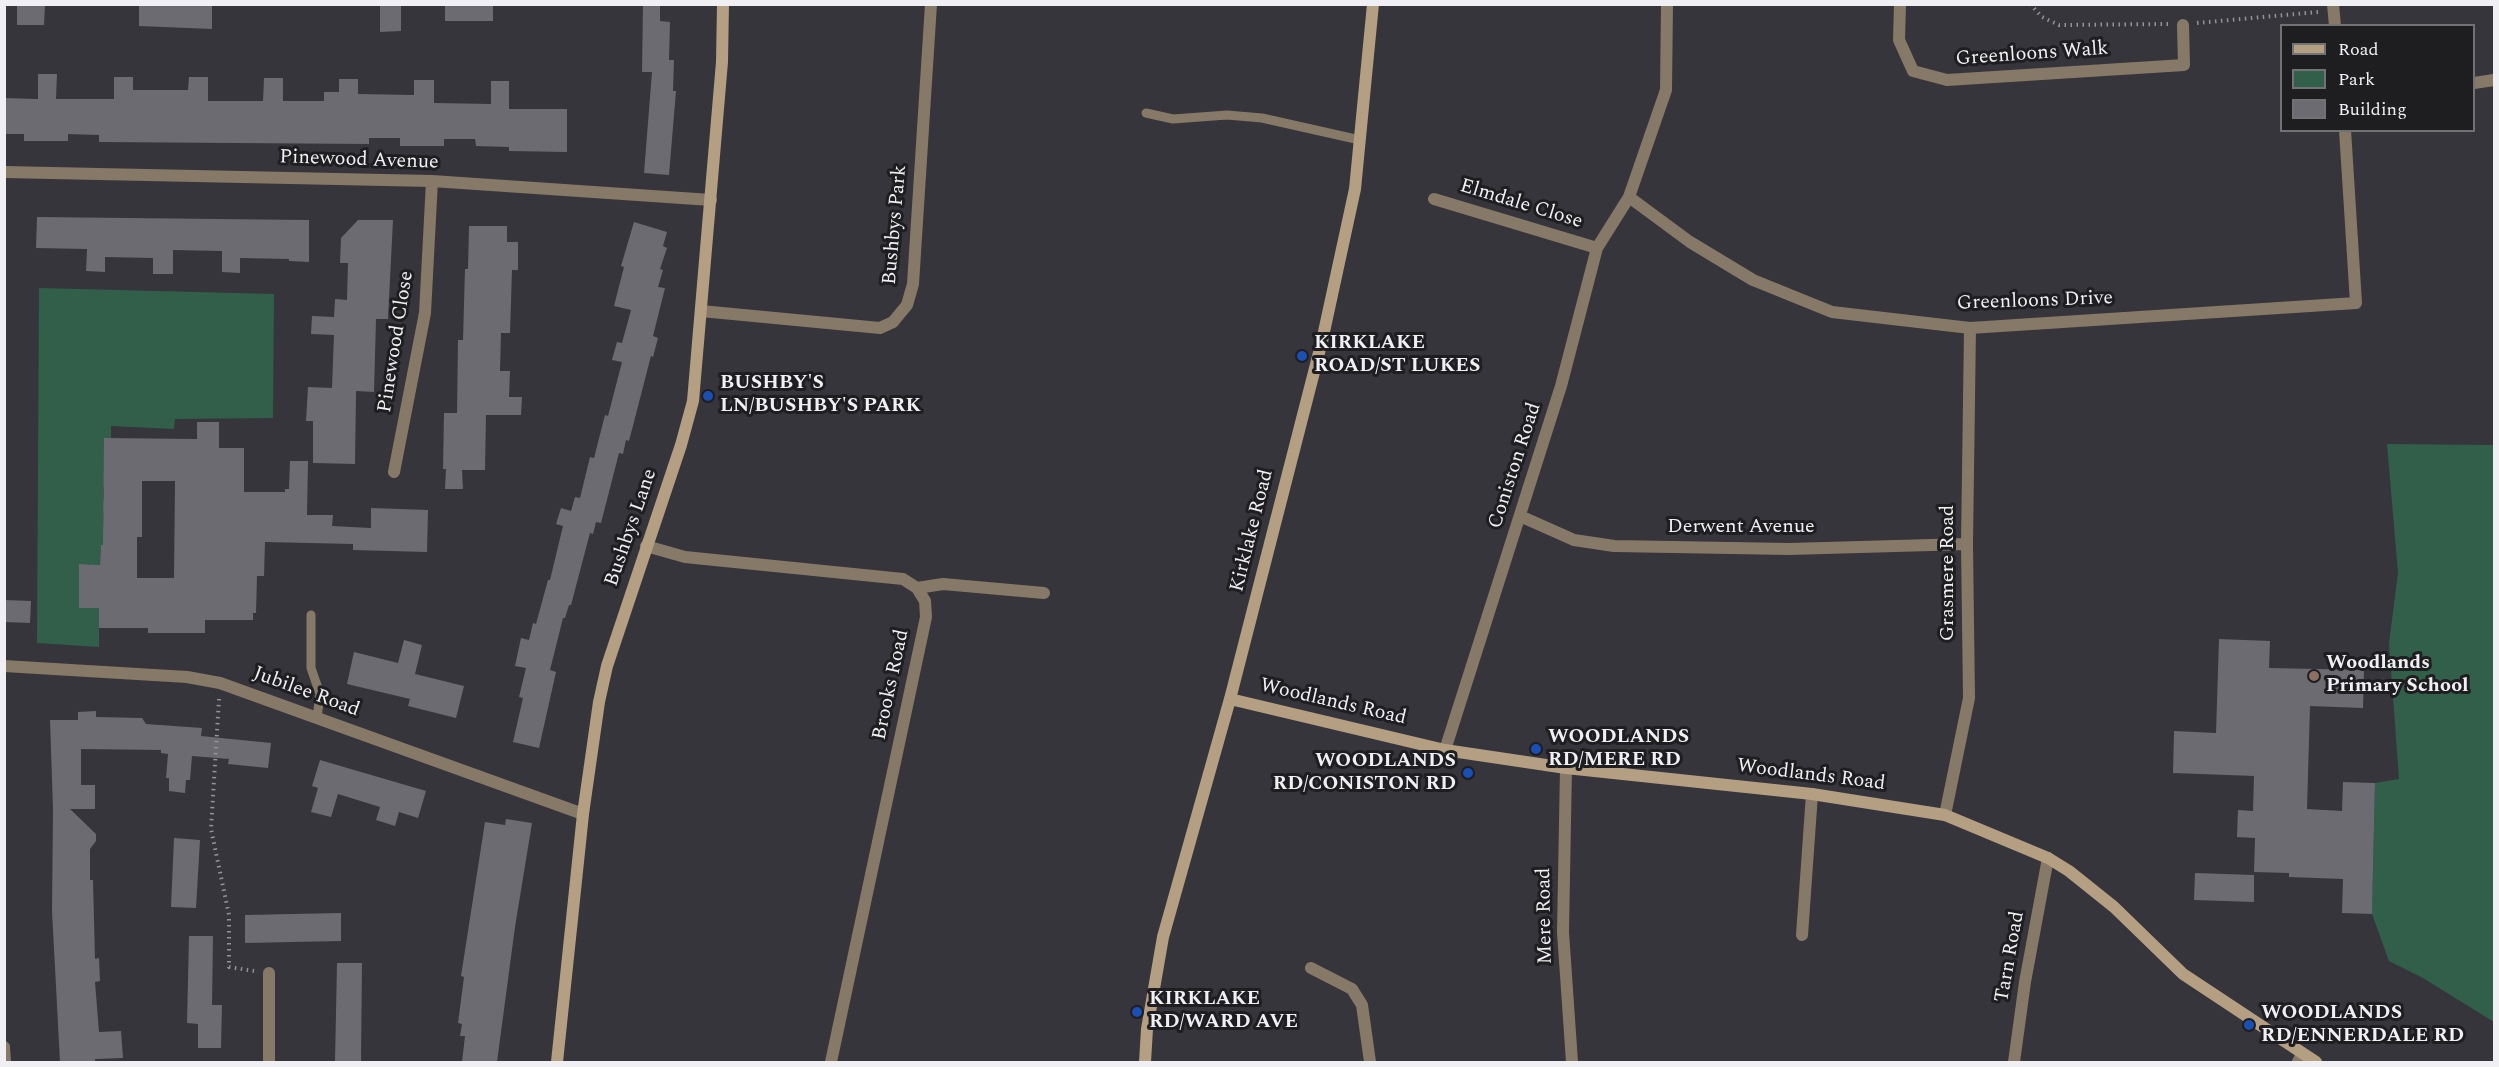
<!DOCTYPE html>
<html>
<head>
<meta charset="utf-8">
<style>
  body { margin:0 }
  #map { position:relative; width:2499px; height:1067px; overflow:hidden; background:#36353b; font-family:Spectral,serif }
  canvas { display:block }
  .frame { position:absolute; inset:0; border:6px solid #f0eff3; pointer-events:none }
  .legend { position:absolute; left:2280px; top:24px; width:195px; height:108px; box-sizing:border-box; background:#1e1d20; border:2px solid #727174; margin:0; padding:8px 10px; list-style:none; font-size:18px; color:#f0eff3 }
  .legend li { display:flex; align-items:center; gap:12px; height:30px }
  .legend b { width:30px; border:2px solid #727174 }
</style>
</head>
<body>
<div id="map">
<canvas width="2499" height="1067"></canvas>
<div class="frame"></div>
<ul class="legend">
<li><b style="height:8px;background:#b49f83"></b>Road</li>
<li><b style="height:16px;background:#315f4a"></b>Park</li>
<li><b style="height:16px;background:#6c6b71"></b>Building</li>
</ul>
</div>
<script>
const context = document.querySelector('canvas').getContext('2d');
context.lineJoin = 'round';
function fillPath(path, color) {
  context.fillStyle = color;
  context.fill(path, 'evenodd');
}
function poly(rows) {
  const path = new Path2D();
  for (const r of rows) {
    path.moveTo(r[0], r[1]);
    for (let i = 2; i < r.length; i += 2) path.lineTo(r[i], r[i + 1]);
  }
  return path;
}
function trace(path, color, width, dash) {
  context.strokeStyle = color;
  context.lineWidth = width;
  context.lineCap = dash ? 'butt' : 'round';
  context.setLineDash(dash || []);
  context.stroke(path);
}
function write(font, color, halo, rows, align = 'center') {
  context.font = font + ' Spectral,serif';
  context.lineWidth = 6;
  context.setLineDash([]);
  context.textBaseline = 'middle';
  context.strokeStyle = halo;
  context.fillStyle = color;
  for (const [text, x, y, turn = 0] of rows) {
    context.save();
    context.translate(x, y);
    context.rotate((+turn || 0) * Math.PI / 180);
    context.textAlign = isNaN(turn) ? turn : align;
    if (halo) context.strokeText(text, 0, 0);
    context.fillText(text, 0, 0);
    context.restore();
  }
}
fillPath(poly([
  [39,288,274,294,273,418,175,419,174,429,111,426,111,438,104,438,104,457,110,487,103,487,103,500,110,500,110,513,103,513,103,525,109,545,101,545,100,572,90,572,90,564,79,565,79,607,99,608,99,647,37,643],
  [2387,444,2494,445,2494,1022,2423,978,2389,961,2372,914,2375,783,2399,779,2389,643,2398,573]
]), '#315f4a');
fillPath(poly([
  [17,4,45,4,44,25,17,25],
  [139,4,212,4,212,29,139,26],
  [380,4,401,4,401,31,380,32],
  [445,4,493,4,493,21,445,21],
  [643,4,660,4,660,21,670,22,669,60,674,60,673,91,676,91,669,175,644,173,652,72,642,72],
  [38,74,57,74,56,99,114,99,114,77,133,77,133,90,188,90,189,77,208,77,208,101,263,101,264,78,283,78,283,101,324,101,324,92,339,92,339,79,358,79,358,94,414,95,414,80,434,80,434,103,491,104,491,81,509,81,509,109,567,109,567,152,509,151,509,147,476,146,475,139,444,139,444,146,400,146,400,138,369,138,369,144,99,142,99,135,68,134,68,141,24,141,24,134,4,134,4,98,38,99],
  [37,217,309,220,309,262,289,261,289,259,240,258,240,273,222,272,222,251,173,250,173,274,153,274,153,258,105,257,105,272,86,271,87,249,36,248],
  [358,220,393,220,388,319,376,319,374,392,356,391,355,464,313,463,313,421,306,421,308,387,332,388,334,335,311,334,312,316,334,317,335,299,347,300,348,263,340,263,341,238],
  [634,222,667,232,663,246,667,248,660,269,663,270,658,287,665,288,653,336,658,338,653,357,651,356,629,441,626,440,623,454,619,453,601,523,596,522,593,534,590,533,571,605,569,605,565,618,563,618,550,670,556,672,539,748,513,742,523,698,519,697,526,668,515,666,521,638,529,640,533,623,536,624,548,580,550,580,563,526,556,524,561,508,571,511,575,497,580,498,590,457,594,458,605,415,608,416,622,362,612,360,617,342,622,343,631,310,614,306,624,267,621,266],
  [469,226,507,226,507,242,518,242,518,270,512,270,510,333,501,333,500,371,510,371,509,397,522,397,521,415,486,415,485,470,462,470,463,489,445,489,446,469,443,469,444,413,457,413,458,340,463,340,465,269,468,269],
  [197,422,219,422,219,448,244,448,244,492,285,492,285,489,289,489,290,461,308,461,307,515,333,515,332,526,371,528,371,508,428,510,427,552,353,550,353,544,265,542,264,576,257,576,256,613,253,613,253,620,205,620,205,633,148,633,148,628,99,628,99,608,79,608,79,564,100,565,101,545,103,545,104,438,197,439],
  [142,481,175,481,174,578,137,578,137,537,142,537],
  [4,600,31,601,30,623,4,622],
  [2219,639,2270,641,2269,668,2364,670,2363,708,2310,706,2307,809,2342,811,2343,782,2375,783,2372,914,2342,913,2343,879,2289,877,2289,873,2254,872,2255,838,2237,837,2238,810,2253,811,2254,776,2173,773,2174,731,2216,733],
  [404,640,422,645,415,674,464,686,456,718,408,706,410,699,347,684,354,652,398,663],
  [96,711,96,717,142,718,146,724,202,728,201,736,271,743,268,768,228,764,229,759,192,756,190,780,186,780,185,793,169,791,169,778,166,778,168,754,161,753,161,750,81,749,81,785,95,785,95,809,70,809,96,834,96,841,90,849,90,880,93,880,95,959,99,958,100,981,95,982,99,1032,121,1031,123,1058,95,1059,95,1062,60,1062,52,911,53,809,50,720,78,720,78,712],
  [320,760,426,791,418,818,399,812,395,826,376,820,380,807,338,794,331,817,311,812,318,788,312,786],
  [506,819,532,823,515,927,497,1062,462,1062,465,1036,460,1036,462,1024,458,1023,464,977,461,976,485,822,505,825],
  [174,838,200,840,196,908,171,907],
  [2195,873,2254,875,2254,902,2194,900],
  [341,913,341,941,245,943,245,915],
  [189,936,213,936,212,1005,222,1005,221,1048,198,1048,198,1024,187,1023],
  [337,963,362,963,361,1062,335,1062]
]), '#6c6b71');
trace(poly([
  [2030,4,2042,17,2059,25,2169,24],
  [2197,23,2318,12],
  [219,699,211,829,229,915,229,967,254,971]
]), '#949398', 4, [1.5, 4.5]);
trace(poly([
  [1146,113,1173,119,1227,115,1262,118,1360,140],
  [311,615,311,668,320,694,317,718]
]), '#867968', 9);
trace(poly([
  [1667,4,1666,90,1629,197,1690,242,1753,280,1832,312,1970,328,2356,303,2345,130],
  [1900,4,1899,40,1913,71,1947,80,2184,65,2183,25],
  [2333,4,2335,26],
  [2474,83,2494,80],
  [4,172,432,181,711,200],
  [1434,199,1597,248],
  [701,311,880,328,893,322,907,305,913,284,931,4],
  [394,472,425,313,432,181],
  [1520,516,1574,540,1614,546,1789,549,1967,544],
  [646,546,685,557,903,579,917,588,925,601,926,617,831,1062],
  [917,588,943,584,1044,593],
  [4,666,187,677,220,683,583,814],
  [1445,750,1561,386,1597,248,1629,197],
  [1566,768,1563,932,1572,1062],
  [1945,815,1969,698,1967,544,1970,328],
  [1802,935,1812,794],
  [1311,968,1352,989,1362,1005,1370,1062],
  [269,973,269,1062],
  [4,1047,5,1062],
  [2014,1062,2025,982,2048,858],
  [2298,1062,2302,1054]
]), '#867968', 12);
trace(poly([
  [1230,699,1445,750,1566,768,1812,794,1945,815,2048,858,2069,871,2114,907,2183,974,2316,1062],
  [557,1062,583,814,599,702,607,666,681,445,693,401,722,62,723,4],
  [1145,1062,1147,1029,1163,937,1230,699,1322,341,1355,189,1373,4]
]), '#b49f83', 12);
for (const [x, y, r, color] of [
  [1302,356,6,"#1a4fb4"],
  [708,396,6,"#1a4fb4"],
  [2314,676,6,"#8d6e63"],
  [1536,749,6,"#1a4fb4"],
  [1468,773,6,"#1a4fb4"],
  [1137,1012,6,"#1a4fb4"],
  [2249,1025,6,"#1a4fb4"]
]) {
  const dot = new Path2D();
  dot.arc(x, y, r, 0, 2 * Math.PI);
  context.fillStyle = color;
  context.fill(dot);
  trace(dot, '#1e1d20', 2);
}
write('20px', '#f0eff3', '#1e1d20', [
  ["Greenloons Walk",2032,55,-4],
  ["Pinewood Avenue",359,161,2],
  ["Elmdale Close",1521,205,17],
  ["Bushbys Park",896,225,-85],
  ["Greenloons Drive",2035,302,-2],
  ["Pinewood Close",397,342,-81],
  ["Coniston Road",1516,466,-72],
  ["Bushbys Lane",632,528,-71],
  ["Derwent Avenue",1741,528],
  ["Kirklake Road",1253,531,-76],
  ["Grasmere Road",1949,573,-90],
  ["Brooks Road",892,685,-78],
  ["Jubilee Road",306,693,20],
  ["Woodlands Road",1333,703,13],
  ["Woodlands Road",1811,776,7],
  ["Mere Road",1546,916,-91],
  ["Tarn Road",2011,957,-80]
]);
write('bold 20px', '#f0eff3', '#1e1d20', [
  ["KIRKLAKE",1314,344],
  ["ROAD/ST LUKES",1314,367],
  ["BUSHBY'S",720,384],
  ["LN/BUSHBY'S PARK",720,407],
  ["Woodlands",2326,664],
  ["Primary School",2326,687],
  ["WOODLANDS",1548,738],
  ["RD/MERE RD",1548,761],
  ["WOODLANDS",1456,762,"right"],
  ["RD/CONISTON RD",1456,785,"right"],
  ["KIRKLAKE",1149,1000],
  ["RD/WARD AVE",1149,1023],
  ["WOODLANDS",2261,1014],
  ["RD/ENNERDALE RD",2261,1037]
], 'left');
</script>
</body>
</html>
